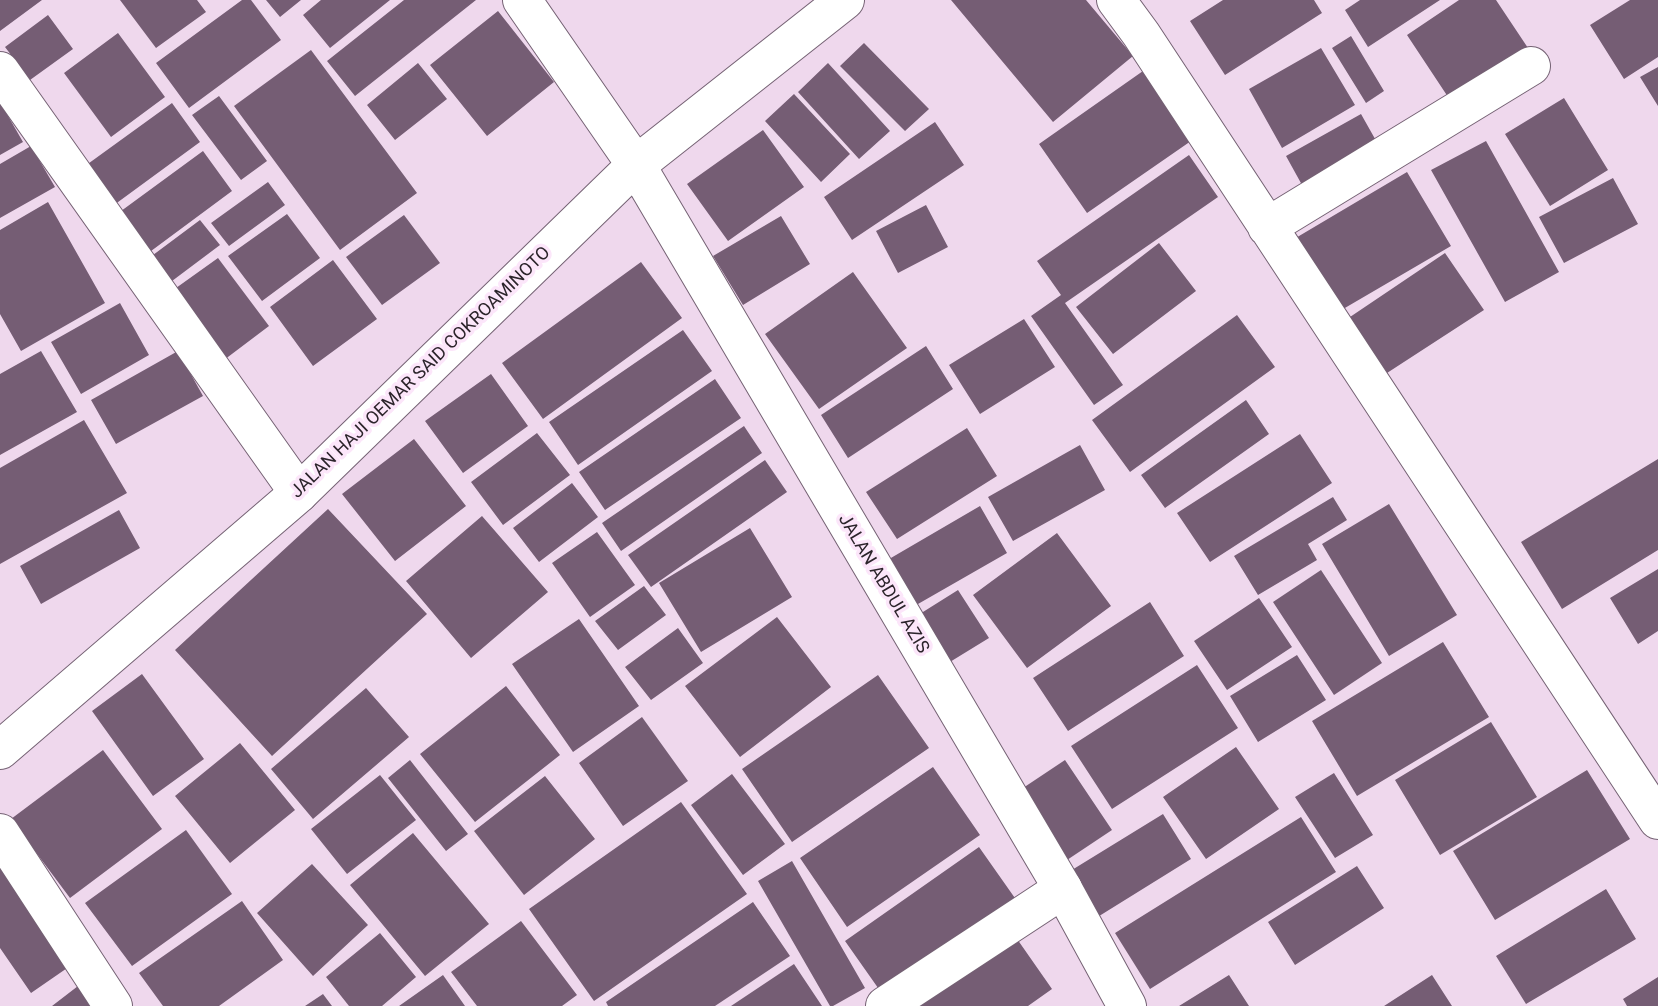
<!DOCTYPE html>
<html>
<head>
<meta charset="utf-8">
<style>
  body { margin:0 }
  canvas { display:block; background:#efd8ed }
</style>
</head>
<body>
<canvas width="1658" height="1006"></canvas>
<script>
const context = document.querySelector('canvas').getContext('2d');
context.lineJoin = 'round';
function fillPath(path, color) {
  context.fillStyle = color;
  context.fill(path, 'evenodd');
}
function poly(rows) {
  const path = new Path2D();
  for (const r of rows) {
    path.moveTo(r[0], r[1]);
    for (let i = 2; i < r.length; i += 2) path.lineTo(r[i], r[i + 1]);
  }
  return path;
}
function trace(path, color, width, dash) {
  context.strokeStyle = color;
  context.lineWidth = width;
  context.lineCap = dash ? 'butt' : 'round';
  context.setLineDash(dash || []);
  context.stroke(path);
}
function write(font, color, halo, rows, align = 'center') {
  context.font = font + ' Roboto,sans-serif';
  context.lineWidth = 7;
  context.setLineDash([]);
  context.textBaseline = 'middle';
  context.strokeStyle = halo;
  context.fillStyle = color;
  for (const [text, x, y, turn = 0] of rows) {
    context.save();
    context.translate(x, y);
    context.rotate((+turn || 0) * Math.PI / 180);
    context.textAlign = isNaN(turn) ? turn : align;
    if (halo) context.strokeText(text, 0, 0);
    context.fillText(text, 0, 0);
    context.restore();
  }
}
fillPath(poly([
  [0,0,42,0,0,31],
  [120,0,197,0,206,12,156,48],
  [242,0,251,0,281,40,189,108,156,63],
  [266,0,301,0,280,17],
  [321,0,390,0,330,48,303,15],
  [404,0,476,0,355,96,327,61],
  [951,0,1086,0,1133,56,1053,122],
  [1223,0,1314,0,1322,13,1225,75,1190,21],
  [1360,0,1440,0,1368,47,1345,10],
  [1459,0,1496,0,1530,51,1452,103,1407,35],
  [1630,0,1658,0,1658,57,1624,79,1590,25],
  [498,11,554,82,487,136,430,65],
  [48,15,73,49,30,80,5,47],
  [118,33,165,97,111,137,64,73],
  [1351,36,1384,91,1366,103,1332,48],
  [864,43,929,109,905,131,840,66],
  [1321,48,1355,105,1282,148,1249,89],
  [311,50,417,193,340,250,234,106],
  [418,63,447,99,395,140,367,105],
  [828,63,890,131,859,159,798,92],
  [1658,67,1658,106,1640,77],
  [1143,71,1191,141,1087,213,1039,144],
  [794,94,850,154,821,182,765,121],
  [219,96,267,161,241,180,192,115],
  [1564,98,1608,170,1550,206,1505,134],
  [0,102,23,142,0,155],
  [172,103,200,142,114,205,85,166],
  [1361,114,1383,153,1307,194,1286,156],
  [935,122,964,165,852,240,824,197],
  [763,130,804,187,728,241,687,184],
  [1486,141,1559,272,1505,302,1431,170],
  [31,146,55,187,0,218,0,164],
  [203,151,232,191,147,254,117,214],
  [1189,155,1218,197,1065,303,1123,385,1094,405,1031,316,1061,295,1037,261],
  [1407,172,1451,246,1338,312,1294,239],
  [1613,178,1638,224,1564,263,1539,217],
  [268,182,285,205,229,246,211,223],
  [48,202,105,303,21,351,0,314,0,230],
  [926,205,948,247,898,273,876,231],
  [287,214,320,258,262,301,228,256],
  [404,215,440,263,382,305,346,257],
  [781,216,810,264,743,305,713,256],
  [200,220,220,245,168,284,149,258],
  [1159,243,1196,291,1113,354,1076,307],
  [1445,253,1484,310,1387,373,1350,317],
  [218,258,269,326,220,363,169,293],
  [333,260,377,319,313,366,270,307],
  [641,262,682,318,543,419,502,363],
  [853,272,907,348,819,409,765,334],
  [120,303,149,355,81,394,51,342],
  [1237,315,1275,367,1130,472,1092,420],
  [1024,319,1055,367,980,414,949,365],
  [683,330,712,371,578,465,549,422],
  [926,346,953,389,848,458,821,415],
  [41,351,77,412,0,455,0,374],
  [178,351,203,396,116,444,91,400],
  [491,374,528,426,463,473,425,421],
  [715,379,741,418,605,510,579,472],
  [1246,400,1269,434,1165,508,1141,475],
  [84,420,127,493,0,564,0,468],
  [744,426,762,453,621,551,602,523],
  [967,428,997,476,897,539,866,492],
  [537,433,570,475,503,525,471,482],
  [1300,434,1332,483,1210,562,1177,513],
  [414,439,466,506,395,561,342,494],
  [1080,445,1105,490,1013,541,988,497],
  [1658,459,1658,550,1562,609,1521,542],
  [765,460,787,492,651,587,628,555],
  [572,483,598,517,539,562,513,528],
  [1333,497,1347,520,1308,544,1317,560,1258,595,1234,556],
  [1389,504,1457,615,1389,656,1322,544],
  [980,506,1007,553,911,608,884,562],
  [328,509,427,614,272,756,175,650],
  [119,510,140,548,41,604,20,566],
  [482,516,548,592,471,658,406,581],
  [750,528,792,597,701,652,659,583],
  [597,532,635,585,590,617,552,563],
  [1057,533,1111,606,1027,668,973,595],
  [1658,569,1658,631,1638,644,1610,598],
  [1321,570,1382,663,1334,695,1273,602],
  [644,586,666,615,618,650,595,621],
  [958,590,989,638,945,665,915,617],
  [1259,598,1292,647,1227,690,1194,641],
  [1150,602,1184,656,1068,731,1033,678],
  [777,617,831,687,740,757,685,686],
  [579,619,639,706,573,752,512,664],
  [678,628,703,663,651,700,625,667],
  [1443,642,1489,717,1357,796,1312,721],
  [1297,655,1326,700,1258,742,1230,696],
  [1197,665,1238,728,1112,809,1071,746],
  [142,674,204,759,153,796,92,711],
  [878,675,929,748,792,842,742,769],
  [506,686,560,755,475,822,420,754],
  [366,688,409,737,313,819,271,769],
  [642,717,688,781,623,826,579,763],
  [1491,722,1537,797,1440,855,1395,780],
  [240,743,295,810,230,863,175,796],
  [1236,747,1279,809,1206,859,1163,797],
  [103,750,162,829,70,898,11,819],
  [410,760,468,834,446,851,388,778],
  [1065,760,1112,830,1064,862,1017,792],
  [933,767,980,835,847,927,800,858],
  [1587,770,1630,839,1495,920,1453,851],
  [1334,773,1373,835,1335,858,1295,797],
  [732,774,785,844,743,875,691,805],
  [380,775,416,820,347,874,311,829],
  [545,776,595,839,524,895,474,831],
  [681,802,747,894,594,1001,529,909],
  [1163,814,1191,859,1096,918,1067,873],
  [1301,817,1336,872,1150,989,1115,933],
  [186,830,232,894,132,966,85,903],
  [413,833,489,924,425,976,350,885],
  [979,847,1017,901,883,995,845,941],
  [0,860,73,964,31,993,0,948],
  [792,861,865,988,833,1006,830,1006,758,881],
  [312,864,368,925,313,976,257,913],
  [1357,866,1384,908,1295,965,1268,922],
  [1606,889,1636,939,1526,1004,1496,956],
  [242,901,283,960,219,1006,163,1006,139,973],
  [753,902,790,956,715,1006,608,1006,606,1002],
  [521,921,577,995,562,1006,477,1006,451,972],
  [380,933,416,977,382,1006,349,1006,326,977],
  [1015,936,1052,989,1028,1006,913,1006],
  [794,964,822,1006,731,1006],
  [443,975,465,1006,399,1006],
  [1229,975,1249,1006,1179,1006],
  [1432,975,1452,1006,1384,1006],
  [1658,977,1658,1006,1627,1006,1623,999],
  [78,986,93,1006,52,1006],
  [323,994,332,1006,305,1006]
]), '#755d74');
const street = poly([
  [522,0,636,165],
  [1116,0,1141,34,1658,820],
  [0,71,299,493],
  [1267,227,1531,66],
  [0,833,113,1006],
  [885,1006,1063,889]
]);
const secondary = poly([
  [636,165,1063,889,1127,1006],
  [0,750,299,493,636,165,845,0]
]);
trace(street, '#756274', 40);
trace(secondary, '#756274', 40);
trace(street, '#fff', 38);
trace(secondary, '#fff', 38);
write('18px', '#2c242b', '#fce6fa', [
  ["JALAN HAJI OEMAR SAID COKROAMINOTO",421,373,-44],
  ["JALAN ABDUL AZIS",883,584,59]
]);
</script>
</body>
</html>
